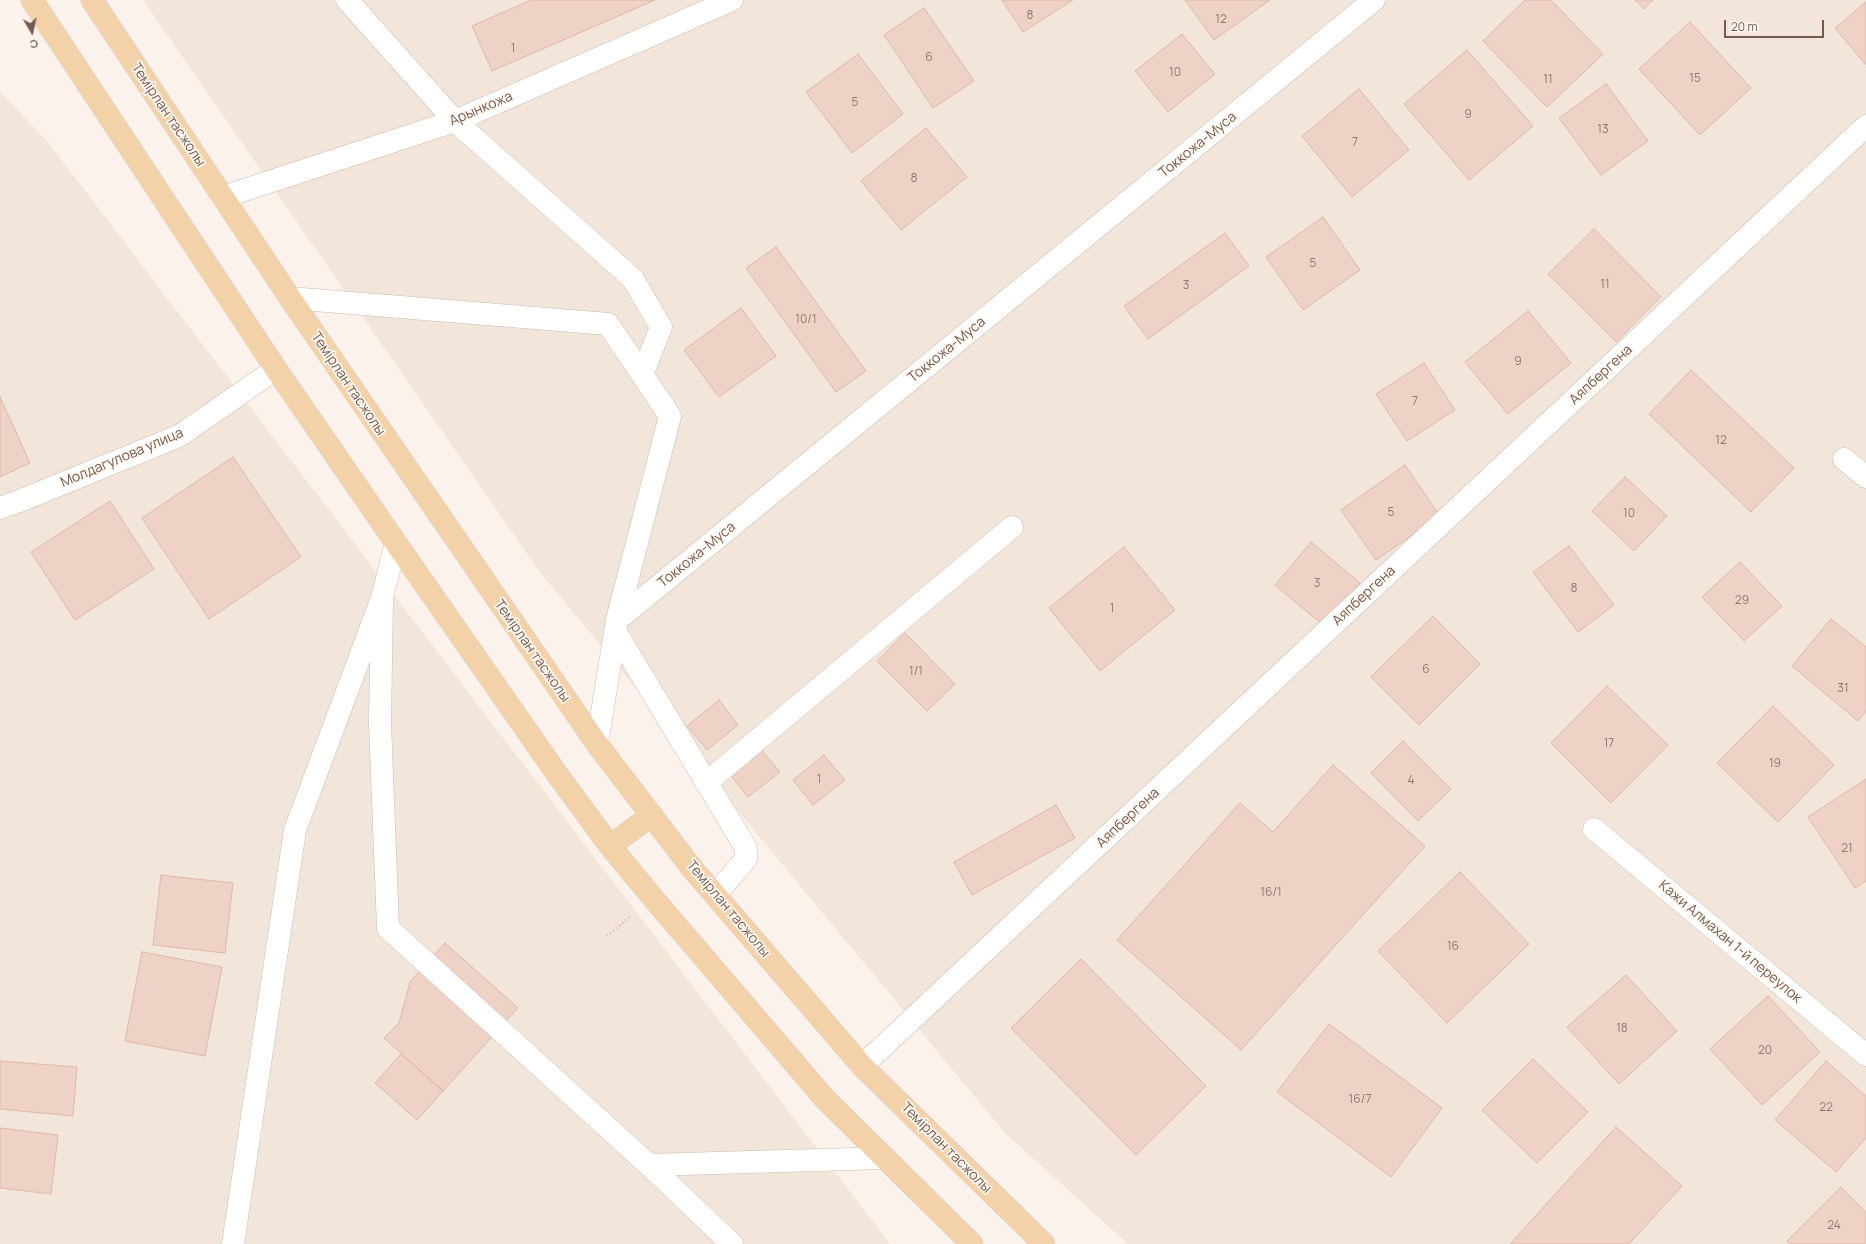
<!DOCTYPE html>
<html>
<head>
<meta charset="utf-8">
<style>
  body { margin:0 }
  #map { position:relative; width:1866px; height:1244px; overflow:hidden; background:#fbf3eb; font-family:Manrope,sans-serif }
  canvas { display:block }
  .north { position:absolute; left:12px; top:12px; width:40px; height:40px; -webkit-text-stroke:3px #fef8f1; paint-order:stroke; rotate:171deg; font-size:11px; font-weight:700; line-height:16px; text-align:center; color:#745a50 }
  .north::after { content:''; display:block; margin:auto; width:14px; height:18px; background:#745a50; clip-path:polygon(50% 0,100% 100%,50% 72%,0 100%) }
  .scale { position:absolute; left:1724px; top:20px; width:100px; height:18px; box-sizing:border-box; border:2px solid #745a50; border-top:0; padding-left:5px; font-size:12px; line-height:14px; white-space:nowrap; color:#745a50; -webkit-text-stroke:3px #fef8f1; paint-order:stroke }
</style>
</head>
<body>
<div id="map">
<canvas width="1866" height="1244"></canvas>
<div class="north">С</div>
<div class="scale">20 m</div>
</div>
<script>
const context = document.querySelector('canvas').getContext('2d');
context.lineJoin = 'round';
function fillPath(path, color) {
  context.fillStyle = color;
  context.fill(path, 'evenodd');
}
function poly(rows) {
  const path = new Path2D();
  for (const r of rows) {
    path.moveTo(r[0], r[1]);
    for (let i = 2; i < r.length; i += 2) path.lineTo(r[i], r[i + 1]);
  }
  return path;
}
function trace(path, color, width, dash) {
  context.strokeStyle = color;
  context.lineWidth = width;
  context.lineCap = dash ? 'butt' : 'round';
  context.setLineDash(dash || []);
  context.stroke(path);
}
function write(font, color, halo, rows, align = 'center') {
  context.font = font + ' Manrope,sans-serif';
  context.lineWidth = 3.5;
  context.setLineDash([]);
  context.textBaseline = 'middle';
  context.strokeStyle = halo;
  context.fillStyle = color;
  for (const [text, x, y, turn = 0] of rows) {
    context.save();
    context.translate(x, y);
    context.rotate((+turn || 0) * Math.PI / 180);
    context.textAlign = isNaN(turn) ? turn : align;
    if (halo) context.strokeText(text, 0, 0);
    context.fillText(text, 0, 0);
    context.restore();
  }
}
fillPath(poly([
  [143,0,1866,0,1866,1244,1128,1244,1005,1133,539,571],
  [0,92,47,141,890,1244,0,1244]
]), '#f2e5da');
const building = poly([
  [531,0,655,0,492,71,472,26,531,0],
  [1002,0,1073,0,1023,32,1002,0],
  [1185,0,1270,0,1214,40,1185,0],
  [1525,0,1551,0,1603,54,1547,107,1483,41,1525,0],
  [1635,0,1653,0,1644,9,1635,0],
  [1866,2,1866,65,1835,28,1866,2],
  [924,8,974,81,933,108,884,35,924,8],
  [1690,22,1751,88,1700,135,1639,69,1690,22],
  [1182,34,1215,74,1168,112,1135,71,1182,34],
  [1467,50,1533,126,1469,180,1404,104,1467,50],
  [858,54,903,114,852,153,806,92,858,54],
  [1606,84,1648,141,1601,175,1559,118,1606,84],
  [1359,89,1409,150,1352,197,1302,136,1359,89],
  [926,128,967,177,901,230,861,181,926,128],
  [1323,217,1360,270,1303,310,1266,257,1323,217],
  [1594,229,1661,297,1616,342,1548,274,1594,229],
  [1225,233,1249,266,1148,339,1124,306,1225,233],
  [776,247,866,371,836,392,746,268,776,247],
  [741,308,776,356,719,397,684,350,741,308],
  [1528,311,1571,363,1508,414,1465,362,1528,311],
  [1424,363,1455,410,1407,441,1376,394,1424,363],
  [1691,370,1794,468,1751,512,1649,414,1691,370],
  [0,397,30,463,0,477,0,397],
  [233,457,301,557,209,619,142,518,233,457],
  [1405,465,1440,516,1376,560,1341,510,1405,465],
  [1625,477,1667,516,1634,551,1592,511,1625,477],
  [110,501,154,569,75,620,31,552,110,501],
  [1311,542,1360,583,1324,626,1275,585,1311,542],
  [1569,546,1614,605,1578,632,1533,572,1569,546],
  [1124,547,1175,610,1100,671,1049,608,1124,547],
  [1740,562,1782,606,1744,641,1702,597,1740,562],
  [1433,616,1480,664,1419,725,1371,677,1433,616],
  [1831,619,1866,647,1866,711,1858,721,1792,666,1831,619],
  [905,633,955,684,927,711,877,661,905,633],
  [1607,686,1668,745,1611,803,1551,743,1607,686],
  [719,700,738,725,707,750,687,726,719,700],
  [1773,706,1834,765,1778,822,1717,763,1773,706],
  [1403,741,1451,789,1418,821,1371,773,1403,741],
  [759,747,780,772,748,797,728,772,759,747],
  [824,755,845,780,813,805,793,780,824,755],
  [1333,765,1425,846,1241,1050,1117,940,1240,803,1273,832,1333,765],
  [1866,779,1866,881,1855,888,1808,817,1866,779],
  [1056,805,1075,838,972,895,954,862,1056,805],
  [1460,872,1529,944,1447,1023,1378,951,1460,872],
  [161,875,233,883,225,953,153,945,161,875],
  [445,943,518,1008,443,1091,384,1038,399,1023,410,982,445,943],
  [142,952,222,967,205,1056,125,1041,142,952],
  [1081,959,1206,1086,1136,1155,1011,1028,1081,959],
  [1626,975,1677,1031,1619,1084,1567,1027,1626,975],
  [1768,996,1820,1052,1762,1105,1710,1049,1768,996],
  [1329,1024,1442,1108,1391,1177,1277,1092,1329,1024],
  [401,1054,443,1091,417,1120,375,1083,401,1054],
  [1533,1059,1588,1112,1537,1163,1482,1110,1533,1059],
  [0,1061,77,1067,73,1116,0,1109,0,1061],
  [1826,1061,1866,1096,1866,1138,1836,1172,1775,1120,1826,1061],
  [1616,1127,1682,1186,1629,1244,1510,1244,1616,1127],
  [0,1128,58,1135,51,1194,0,1188,0,1128],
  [1841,1187,1866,1212,1866,1244,1791,1244,1787,1241,1841,1187]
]);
fillPath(building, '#eed2c5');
trace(building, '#e0b8a6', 1);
const minor = poly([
  [347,0,455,121,633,279,661,327,642,375],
  [223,197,455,121,732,0],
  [290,298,608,324,670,416,617,620],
  [1844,459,1866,477],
  [0,508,17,502,179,436,276,369],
  [382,598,380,724,388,928,649,1165,885,1158],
  [615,631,746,848,746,859,715,895],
  [597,744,617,620,1374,0],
  [706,783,1012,527],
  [1594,829,1866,1055],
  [862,1066,1866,126],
  [649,1165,732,1244],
  [233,1244,295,830,382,598,396,543]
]);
const major = poly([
  [32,0,276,369,396,543,557,774,610,846,653,898,825,1099,972,1244],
  [92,0,290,298,597,744,691,867,862,1066,1044,1244],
  [610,846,652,815]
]);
trace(minor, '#cdbbb1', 23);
trace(major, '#d8d1ce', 23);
trace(poly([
  [607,936,631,916]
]), '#d4b5a7', 2.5, [1, 3]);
trace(minor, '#fff', 22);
trace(major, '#f3d2aa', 22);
write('12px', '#92786d', null, [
  ["8",1030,16],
  ["12",1221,20],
  ["1",513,49],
  ["6",929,58],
  ["10",1175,73],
  ["15",1695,79],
  ["11",1548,80],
  ["5",855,103],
  ["9",1468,115],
  ["13",1603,130],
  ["7",1355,143],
  ["8",914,179],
  ["5",1313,264],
  ["11",1605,285],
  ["3",1186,286],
  ["10/1",806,320],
  ["9",1518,362],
  ["7",1415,402],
  ["12",1721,441],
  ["5",1391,513],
  ["10",1629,514],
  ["3",1317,584],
  ["8",1574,589],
  ["29",1742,601],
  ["1",1112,609],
  ["6",1426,670],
  ["1/1",916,672],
  ["31",1843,689],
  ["17",1609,744],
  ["19",1775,764],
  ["1",819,780],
  ["4",1411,781],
  ["21",1847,849],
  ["16/1",1271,893],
  ["16",1453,947],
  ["18",1622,1029],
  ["20",1765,1051],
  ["16/7",1360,1100],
  ["22",1826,1108],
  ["24",1834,1226]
]);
write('14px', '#745a50', '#fef8f1', [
  ["Арынкожа",481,109,-23],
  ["Темірлан тасжолы",168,115,56],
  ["Токкожа-Муса",1198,145,-39],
  ["Токкожа-Муса",947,350,-39],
  ["Аяпбергена",1601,375,-43],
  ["Темірлан тасжолы",348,384,56],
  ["Молдагулова улица",122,458,-23],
  ["Токкожа-Муса",697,555,-39],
  ["Аяпбергена",1364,596,-43],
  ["Темірлан тасжолы",532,651,55],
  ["Аяпбергена",1128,818,-43],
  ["Темірлан тасжолы",728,909,50],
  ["Кажи Алмахан 1-й переулок",1730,942,40],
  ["Темірлан тасжолы",946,1148,45]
]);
</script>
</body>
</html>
